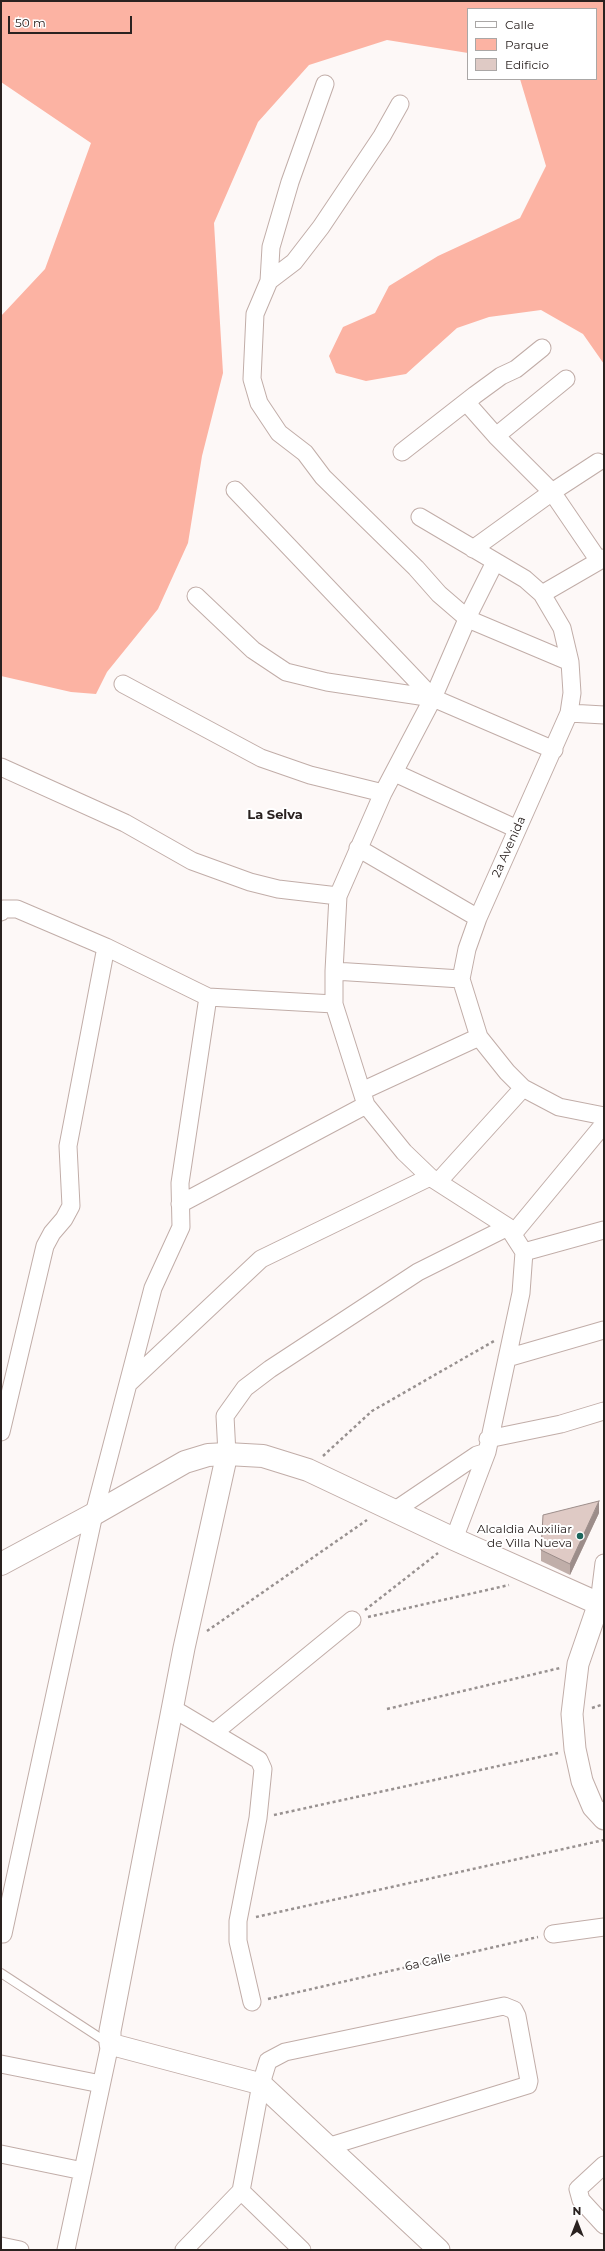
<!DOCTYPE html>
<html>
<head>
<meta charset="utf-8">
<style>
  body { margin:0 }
  #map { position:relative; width:605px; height:2251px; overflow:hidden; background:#fdf8f7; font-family:Montserrat,sans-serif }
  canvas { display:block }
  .frame { position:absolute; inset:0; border:2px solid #2a2220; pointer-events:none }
  .legend { position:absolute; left:467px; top:8px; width:130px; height:72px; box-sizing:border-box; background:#fff; border:1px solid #aaa7a6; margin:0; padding:5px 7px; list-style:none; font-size:12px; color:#2a2220 }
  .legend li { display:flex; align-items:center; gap:8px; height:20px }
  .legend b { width:20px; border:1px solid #aaa7a6 }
  .north { position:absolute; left:557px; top:2203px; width:40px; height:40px; -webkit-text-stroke:3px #fff; paint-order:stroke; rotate:0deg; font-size:11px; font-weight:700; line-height:16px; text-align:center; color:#2a2220 }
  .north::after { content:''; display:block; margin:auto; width:14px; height:18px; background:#2a2220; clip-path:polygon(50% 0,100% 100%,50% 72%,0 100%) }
  .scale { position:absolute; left:8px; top:16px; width:124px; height:18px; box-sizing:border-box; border:2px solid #2a2220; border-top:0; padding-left:5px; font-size:12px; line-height:14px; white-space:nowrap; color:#2a2220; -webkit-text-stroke:3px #fff; paint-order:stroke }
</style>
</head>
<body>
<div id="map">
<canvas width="605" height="2251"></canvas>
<div class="frame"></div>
<ul class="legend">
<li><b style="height:5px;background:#fff"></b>Calle</li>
<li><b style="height:11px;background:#fcb3a3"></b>Parque</li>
<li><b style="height:11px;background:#dfcac5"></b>Edificio</li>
</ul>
<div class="north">N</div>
<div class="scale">50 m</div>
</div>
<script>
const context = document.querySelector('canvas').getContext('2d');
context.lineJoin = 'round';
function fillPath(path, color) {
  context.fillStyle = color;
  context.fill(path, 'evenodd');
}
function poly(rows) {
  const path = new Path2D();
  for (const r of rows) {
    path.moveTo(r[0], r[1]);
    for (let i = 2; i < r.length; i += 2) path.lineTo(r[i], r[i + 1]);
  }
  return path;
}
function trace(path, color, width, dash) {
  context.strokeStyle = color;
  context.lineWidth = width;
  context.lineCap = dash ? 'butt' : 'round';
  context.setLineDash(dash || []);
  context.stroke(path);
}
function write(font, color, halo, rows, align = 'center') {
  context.font = font + ' Montserrat,sans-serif';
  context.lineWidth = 4;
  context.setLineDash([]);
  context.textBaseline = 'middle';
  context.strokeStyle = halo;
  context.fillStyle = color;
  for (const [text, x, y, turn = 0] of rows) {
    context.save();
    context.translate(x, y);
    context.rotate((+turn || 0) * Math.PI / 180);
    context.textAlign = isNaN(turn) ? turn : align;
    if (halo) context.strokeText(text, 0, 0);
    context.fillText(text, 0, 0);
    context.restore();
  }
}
fillPath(poly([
  [1,1,604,1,604,364,583,334,541,310,489,317,457,328,406,374,366,381,336,373,329,356,343,327,375,313,389,286,438,256,520,218,546,166,520,79,596,79,596,9,468,9,468,53,387,40,309,65,258,122,214,223,223,373,202,456,188,543,158,609,107,672,96,694,71,692,1,676,1,316,45,269,91,143,1,82]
]), '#fcb3a3');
const service = poly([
  [1,1973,108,2043]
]);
const minor = poly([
  [325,84,290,182,271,247,269,281,255,314,252,379,259,403,279,433,305,453,323,477,416,568,439,594,468,619,570,662],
  [269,281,294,262,321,227,382,136,400,104],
  [466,402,496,436,552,492,599,561],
  [496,436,566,379],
  [402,452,475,395,501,376,516,369,542,348],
  [235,490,433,698],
  [420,517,525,579,542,594,562,628,570,662,572,693,569,713,478,918,467,949,461,979,479,1037,507,1072,523,1088,559,1107,604,1116],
  [473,549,552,492,598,462],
  [542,594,604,558],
  [196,596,253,650,286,672,327,682,433,698,554,750],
  [123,684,261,758,310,775,383,793],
  [569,713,604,715],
  [1,767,125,823,192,861,250,882,278,889,338,896],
  [395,773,517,829],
  [358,848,478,918],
  [1,912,3,909,17,909,106,947,208,997,334,1004],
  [334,971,461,979],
  [362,1091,479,1037],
  [438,1182,523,1088],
  [180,1204,366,1105],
  [513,1234,604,1124],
  [524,1252,604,1230],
  [507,1358,604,1330],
  [130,1382,261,1259,430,1177],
  [1,1432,45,1246,52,1233,64,1219,71,1206,68,1146,106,947],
  [488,1439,561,1424,604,1411],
  [227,1454,225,1416,245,1388,270,1369,418,1272,508,1227],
  [394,1511,477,1455,487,1452],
  [454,1539,487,1452,521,1293,524,1252,508,1227,430,1177,404,1152,366,1105,334,1004,334,971,338,896,383,793,433,698,471,610,495,562],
  [599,1603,604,1563],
  [172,1708,259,1760,263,1769,258,1818,238,1921,238,1941,252,2002],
  [215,1732,352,1620],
  [3,1934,94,1514,153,1288,181,1227,180,1183,208,997],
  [553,1934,604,1927],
  [1,2064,101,2084],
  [1,2154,83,2171],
  [604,2165,578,2189,581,2200,604,2225],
  [241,2191,302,2250],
  [1,2246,20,2250],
  [66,2250,110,2044],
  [184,2250,241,2191,261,2084,268,2061,285,2052,504,2006,514,2010,517,2016,529,2081,528,2085,330,2146]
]);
const tertiary = poly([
  [227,1454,184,1648,110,2031,110,2044,261,2084,439,2250],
  [599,1603,578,1664,572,1714,575,1749,582,1781,593,1807,604,1819]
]);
const secondary = poly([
  [1,1564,94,1514,185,1462,208,1455,227,1454,263,1456,308,1470,454,1539,604,1606]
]);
trace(service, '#c1ada8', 10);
trace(minor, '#c1ada8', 19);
trace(tertiary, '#c1ada8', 23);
trace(secondary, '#c1ada8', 24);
trace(poly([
  [323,1456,372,1411,494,1341],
  [365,1610,438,1553],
  [368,1617,509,1585],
  [207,1631,367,1520],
  [592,1708,604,1704],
  [387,1709,560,1668],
  [274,1815,558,1753],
  [256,1917,604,1840],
  [268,1999,538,1937]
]), '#989190', 2.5, [3, 3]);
trace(service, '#fff', 8);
trace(minor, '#fff', 17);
trace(tertiary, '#fff', 21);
trace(secondary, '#fff', 22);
fillPath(poly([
  [599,1513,570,1575,541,1561,541,1550]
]), '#c0aea9');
fillPath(poly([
  [599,1501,599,1513,570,1575,570,1564]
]), '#9c8d8a');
const building = poly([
  [599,1501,570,1564,541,1550,543,1515,599,1501]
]);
fillPath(building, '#dfcac5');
trace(building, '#9c8d8a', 1);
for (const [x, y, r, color] of [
  [580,1536,4,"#1c665c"]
]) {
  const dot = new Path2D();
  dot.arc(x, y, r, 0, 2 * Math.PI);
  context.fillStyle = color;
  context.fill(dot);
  trace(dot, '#fff', 1.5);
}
write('12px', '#2a2220', '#fff', [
  ["2a Avenida",509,847,-66],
  ["6a Calle",428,1962,-13]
]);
write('12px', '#2a2220', '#fff', [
  ["Alcaldia Auxiliar",572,1529],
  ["de Villa Nueva",572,1543]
], 'right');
write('bold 13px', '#2a2220', '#fff', [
  ["La Selva",275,815]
]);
</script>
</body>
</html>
